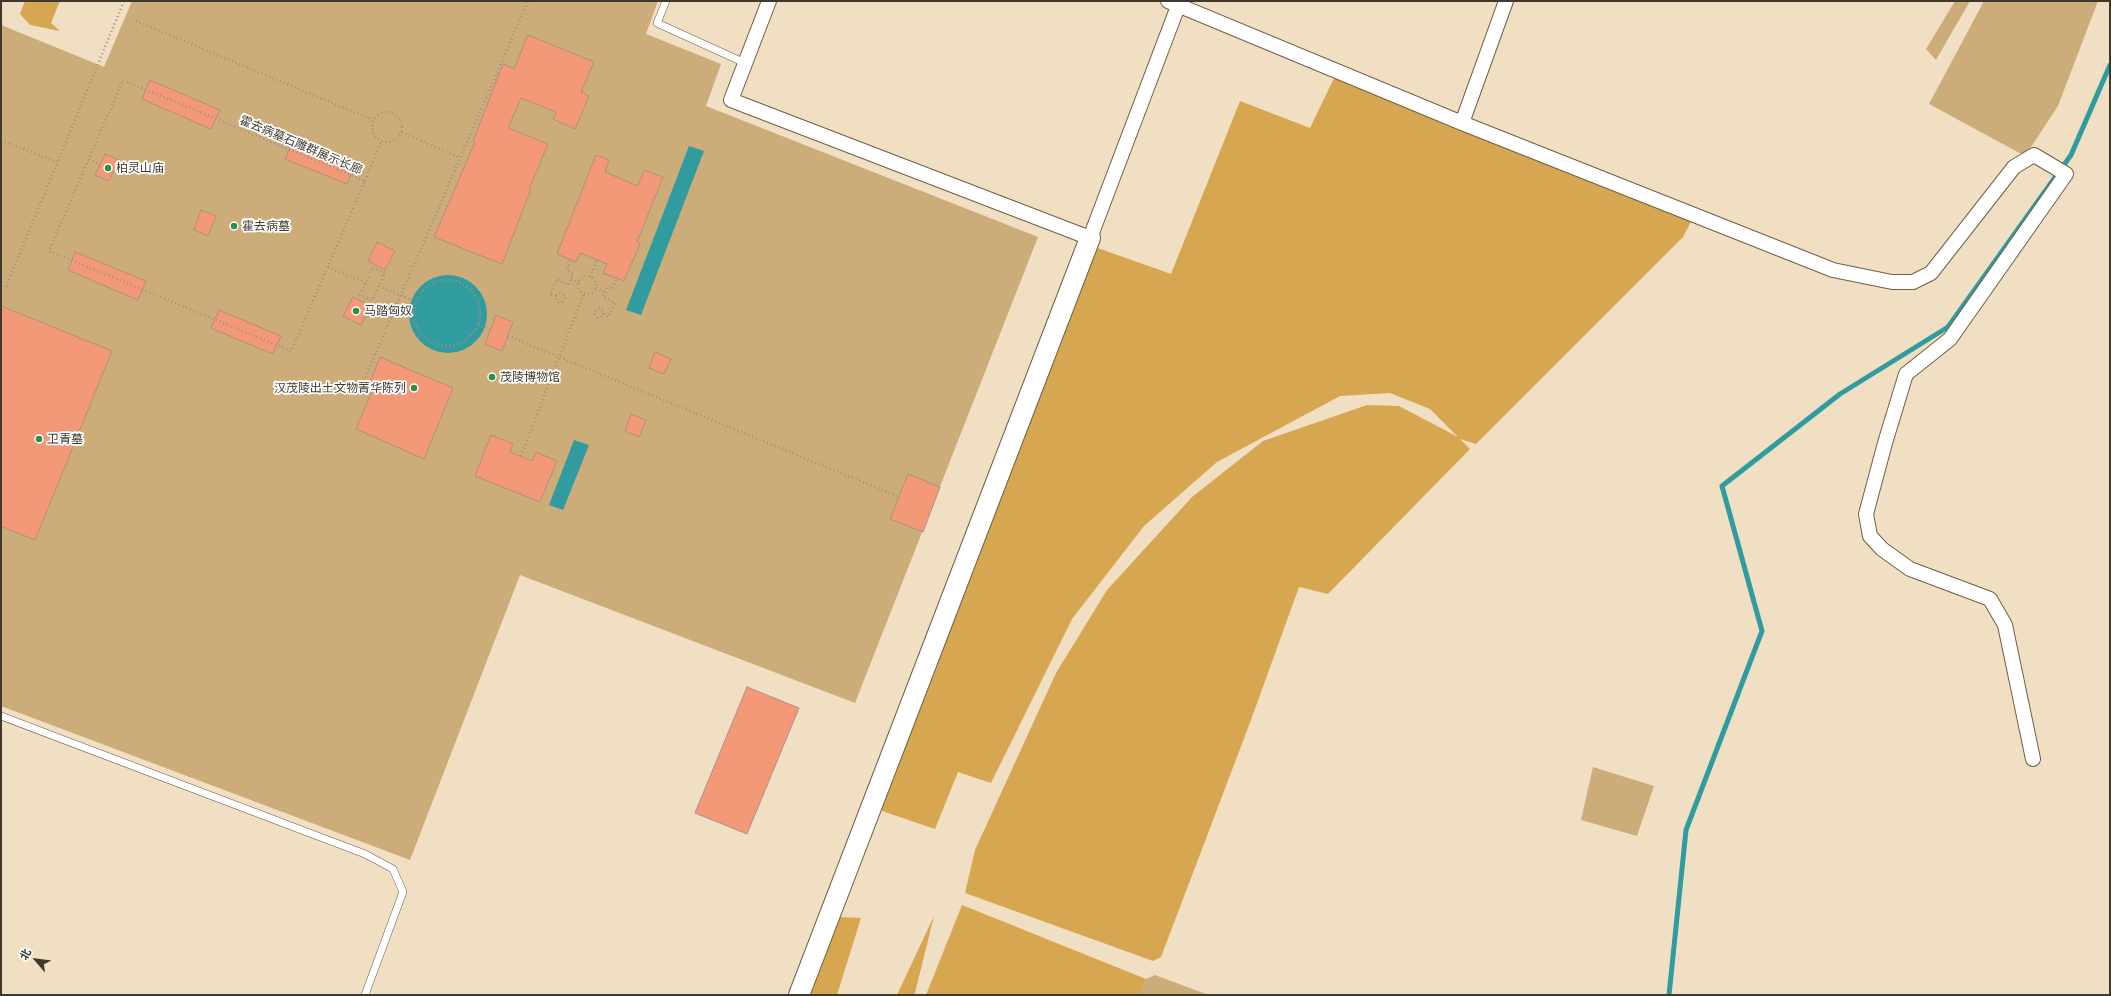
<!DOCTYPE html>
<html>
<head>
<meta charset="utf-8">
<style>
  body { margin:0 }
  #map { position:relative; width:2111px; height:996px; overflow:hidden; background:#f1dfc3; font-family:Commissioner,"Noto Sans SC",sans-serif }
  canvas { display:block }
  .frame { position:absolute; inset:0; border:2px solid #3f382d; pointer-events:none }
  .north { position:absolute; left:16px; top:940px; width:40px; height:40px; -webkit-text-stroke:3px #fff; paint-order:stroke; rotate:298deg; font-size:11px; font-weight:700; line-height:16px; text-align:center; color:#3f382d }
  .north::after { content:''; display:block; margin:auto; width:14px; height:18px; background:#3f382d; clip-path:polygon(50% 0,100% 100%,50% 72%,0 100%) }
</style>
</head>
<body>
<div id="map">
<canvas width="2111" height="996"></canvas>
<div class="frame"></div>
<div class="north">北</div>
</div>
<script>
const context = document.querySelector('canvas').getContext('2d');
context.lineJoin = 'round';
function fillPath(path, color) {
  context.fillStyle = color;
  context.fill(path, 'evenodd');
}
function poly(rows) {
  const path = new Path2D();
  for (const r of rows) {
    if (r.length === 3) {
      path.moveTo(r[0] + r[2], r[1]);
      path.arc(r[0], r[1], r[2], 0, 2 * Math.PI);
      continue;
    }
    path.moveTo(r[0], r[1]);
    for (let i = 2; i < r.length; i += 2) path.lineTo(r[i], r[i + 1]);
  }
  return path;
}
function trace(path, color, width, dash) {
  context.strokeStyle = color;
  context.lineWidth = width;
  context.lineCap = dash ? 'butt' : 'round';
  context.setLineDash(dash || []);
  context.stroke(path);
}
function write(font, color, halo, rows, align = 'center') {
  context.font = font + ' Commissioner,"Noto Sans SC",sans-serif';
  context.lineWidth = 3.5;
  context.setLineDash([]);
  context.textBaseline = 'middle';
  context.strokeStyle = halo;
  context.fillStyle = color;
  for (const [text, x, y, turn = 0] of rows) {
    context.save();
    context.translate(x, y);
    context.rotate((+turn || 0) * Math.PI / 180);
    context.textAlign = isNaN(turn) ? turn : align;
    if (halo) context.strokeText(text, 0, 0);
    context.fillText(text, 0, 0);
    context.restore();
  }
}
fillPath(poly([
  [132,1,658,1,646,34,721,64,706,106,1038,237,855,703,520,575,410,860,1,706,1,25,104,67],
  [1955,1,1970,1,1936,60,1926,49],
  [1984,1,2098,1,2058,106,2025,156,1929,104],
  [1593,767,1654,786,1637,836,1581,820],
  [1155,975,1206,994,1206,995,1140,995,1146,979]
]), '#ccac79');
fillPath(poly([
  [25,1,60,1,51,23,60,31,30,25,20,14],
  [1335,76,1694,216,1683,237,1476,444,1460,439,1470,449,1328,594,1299,587,1251,720,1161,957,1153,961,965,893,975,850,1056,673,1107,590,1192,497,1263,441,1367,405,1399,406,1458,437,1430,409,1390,393,1340,396,1217,462,1144,526,1072,619,991,783,958,772,935,829,879,810,1092,246,1171,274,1240,101,1310,128],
  [962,905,1146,979,1140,995,926,995],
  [934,916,915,993,914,995,897,995],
  [839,917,861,918,837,995,810,995]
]), '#d7a651');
fillPath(poly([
  [689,146,704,151,641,315,626,310],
  [448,314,39],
  [574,440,589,445,563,510,549,505]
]), '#319c9f');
trace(poly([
  [1669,995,1686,830,1762,631,1722,486,1840,394,1948,327,2071,155,2110,65]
]), '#319c9f', 5);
const building = poly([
  [528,35,594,62,581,92,589,96,575,129,553,119,556,112,521,98,508,128,548,144,529,189,531,189,502,264,434,237,475,142,473,141,503,64,514,69,528,35],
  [150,80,220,110,211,129,142,99,150,80],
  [293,140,355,165,347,184,285,159,293,140],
  [105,154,119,160,109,181,95,175,105,154],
  [596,155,609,160,605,172,638,186,644,170,663,177,637,242,640,244,624,281,603,273,607,264,580,253,576,262,557,254,596,155],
  [201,210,216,216,208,236,194,230,201,210],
  [377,242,395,251,385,270,368,261,377,242],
  [75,252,146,281,138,300,68,270,75,252],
  [353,297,370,306,361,325,343,316,353,297],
  [1,306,112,351,35,540,1,526,1,306],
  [219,310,281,336,273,354,211,328,219,310],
  [496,315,513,322,502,351,485,344,496,315],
  [655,352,671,359,664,374,649,368,655,352],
  [380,357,453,388,424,459,356,429,375,384,370,382,380,357],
  [631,414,646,420,639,437,625,431,631,414],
  [491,435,513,444,510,452,532,461,536,452,557,461,540,502,475,476,491,435],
  [908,474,940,487,923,532,890,519,908,474],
  [747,687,799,708,747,834,695,813,747,687]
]);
fillPath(building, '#f39978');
trace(building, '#ae8f83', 1);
const lane = poly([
  [666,1,657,23,745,63],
  [1,716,365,854,393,869,403,892,365,995]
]);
const street = poly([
  [769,1,731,100,1090,238,1180,1],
  [1168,1,1462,123,1833,270,1892,282,1913,282,1931,273,2014,167,2034,155,2066,174,1950,339,1906,374,1885,443,1866,514,1870,536,1882,549,1910,569,1990,599,2005,625,2033,759],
  [1462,123,1506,1]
]);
const secondary = poly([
  [799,995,1090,238]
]);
trace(lane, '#6f5f47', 8);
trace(street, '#6f5f47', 16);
trace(secondary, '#6f5f47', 22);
trace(poly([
  [136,21,373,120],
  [123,80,365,181,291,351,49,251,123,80],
  [387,127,15],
  [402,132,460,158],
  [1,140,57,162],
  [89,159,100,165],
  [365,181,381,142],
  [328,267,366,283],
  [373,267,385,273,372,300,360,295,373,267],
  [587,285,9],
  [590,277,597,260],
  [571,279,579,283],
  [447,313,33],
  [379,286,412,300],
  [6,287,124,1],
  [596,288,604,292],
  [560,298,4.5],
  [556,296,550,294,557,279,568,285,573,274,567,271,571,260],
  [599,313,4.5],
  [603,314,608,317,615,303,603,297,607,287,612,289,617,278],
  [478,324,490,329],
  [508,336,899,497],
  [359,392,528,1],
  [521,456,584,293]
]), '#9f927e', 2.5, [1, 3]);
trace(lane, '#fff', 7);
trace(street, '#fff', 14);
trace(secondary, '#fff', 20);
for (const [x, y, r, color] of [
  [108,168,4,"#2c8f43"],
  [234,226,4,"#2c8f43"],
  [356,311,4,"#2c8f43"],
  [492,377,4,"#2c8f43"],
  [414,388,4,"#2c8f43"],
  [39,439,4,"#2c8f43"]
]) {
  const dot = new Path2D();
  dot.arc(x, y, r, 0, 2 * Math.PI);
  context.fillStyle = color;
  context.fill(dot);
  trace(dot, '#fff', 1.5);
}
write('12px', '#3f382d', '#fff', [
  ["霍去病墓石雕群展示长廊",301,145,23]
]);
write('12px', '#3f382d', '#fff', [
  ["柏灵山庙",116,168],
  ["霍去病墓",242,226],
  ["马踏匈奴",364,311],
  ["茂陵博物馆",500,377],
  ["汉茂陵出土文物菁华陈列",406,388,"right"],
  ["卫青墓",47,439]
], 'left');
</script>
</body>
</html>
